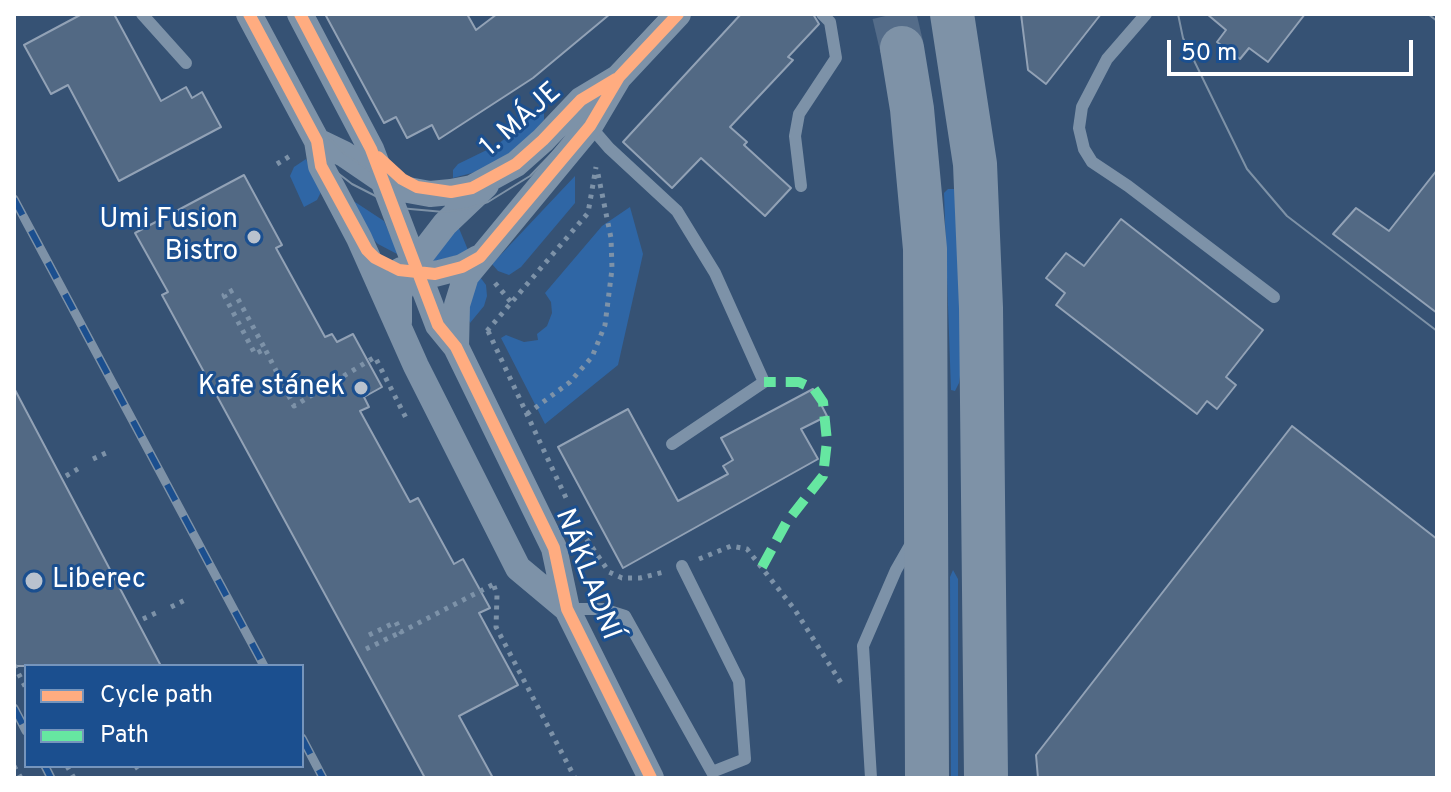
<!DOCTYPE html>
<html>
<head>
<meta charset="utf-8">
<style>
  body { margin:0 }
  #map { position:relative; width:1451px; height:792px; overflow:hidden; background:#365274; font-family:Overpass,sans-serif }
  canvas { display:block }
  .frame { position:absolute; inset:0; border:16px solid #fff; pointer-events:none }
  .legend { position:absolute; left:24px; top:664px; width:280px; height:104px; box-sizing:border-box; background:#1b4f8f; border:2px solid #7695bc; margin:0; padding:10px 14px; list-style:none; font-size:24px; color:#fff }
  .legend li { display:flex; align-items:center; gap:16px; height:40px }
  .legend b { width:40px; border:2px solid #7695bc }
  .scale { position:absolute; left:1167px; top:40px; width:246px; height:36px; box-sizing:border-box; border:4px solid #fff; border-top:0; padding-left:10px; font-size:24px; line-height:28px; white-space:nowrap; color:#fff; -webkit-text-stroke:6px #1b4f8f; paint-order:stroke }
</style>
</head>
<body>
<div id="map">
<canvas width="1451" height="792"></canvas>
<div class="frame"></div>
<ul class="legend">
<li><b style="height:10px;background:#ffac80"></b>Cycle path</li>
<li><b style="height:10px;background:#66e7a1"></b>Path</li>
</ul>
<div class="scale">50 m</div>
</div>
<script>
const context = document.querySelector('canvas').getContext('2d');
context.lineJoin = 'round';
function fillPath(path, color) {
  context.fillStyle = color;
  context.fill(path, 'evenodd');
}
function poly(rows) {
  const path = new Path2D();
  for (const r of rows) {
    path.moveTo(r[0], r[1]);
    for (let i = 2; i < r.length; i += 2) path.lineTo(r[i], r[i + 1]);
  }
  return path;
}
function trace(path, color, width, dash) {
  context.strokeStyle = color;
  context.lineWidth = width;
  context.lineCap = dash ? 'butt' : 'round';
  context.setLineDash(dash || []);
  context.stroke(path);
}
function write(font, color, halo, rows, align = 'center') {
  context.font = font + ' Overpass,sans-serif';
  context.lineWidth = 6;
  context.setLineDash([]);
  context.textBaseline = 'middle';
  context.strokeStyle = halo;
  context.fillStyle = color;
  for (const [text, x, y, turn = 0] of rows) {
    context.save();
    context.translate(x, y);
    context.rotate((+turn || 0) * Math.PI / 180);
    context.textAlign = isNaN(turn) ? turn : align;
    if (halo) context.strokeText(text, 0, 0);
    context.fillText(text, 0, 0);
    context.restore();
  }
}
fillPath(poly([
  [544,106,544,120,519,147,483,170,453,178,453,170,458,164,497,145],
  [306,159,321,192,317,200,304,207,290,176,294,167],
  [575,176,575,203,521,267,509,275,498,271,492,264],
  [948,189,957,189,963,355,959,383,955,391,951,390,944,193],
  [355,202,384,221,399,255,378,244,371,237,353,203],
  [630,207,643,254,618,365,545,424,501,338,506,335,524,342,538,340,537,334,547,326,552,313,551,302,545,293,602,226],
  [458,226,468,250,458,255,428,263],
  [480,277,486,285,487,296,484,306,470,323,467,314,467,300],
  [953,570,958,579,958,778,951,778,950,577]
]), '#2f66a5');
const building = poly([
  [82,14,114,14,161,101,186,87,192,98,202,92,221,127,119,181,68,85,51,94,24,45,82,14],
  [325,14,467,14,476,30,497,14,610,14,533,78,439,139,432,125,407,138,396,117,384,123,325,14],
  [741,14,813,14,819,24,788,57,793,60,730,127,747,142,744,145,791,188,765,216,701,158,672,188,623,142,741,14],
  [1021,14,1101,14,1046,84,1028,70,1021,14],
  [1207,14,1305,14,1268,62,1249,48,1240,59,1217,42,1226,30,1207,14],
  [1437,170,1437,313,1333,234,1356,208,1389,231,1437,170],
  [244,175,282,245,276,248,325,337,332,334,337,342,353,334,382,387,364,397,369,407,360,411,410,502,418,498,454,564,463,559,490,608,479,613,518,685,459,716,493,778,425,778,162,295,168,292,135,233,244,175],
  [1121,219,1263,330,1226,377,1236,385,1217,409,1207,401,1197,414,1056,305,1065,293,1046,278,1066,253,1084,266,1121,219],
  [14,388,161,666,14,666,14,388],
  [813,389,827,416,801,429,818,459,623,568,558,447,628,409,678,501,728,474,723,466,733,460,721,438,813,389],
  [1292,426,1437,539,1437,778,1038,778,1036,755,1292,426]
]);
fillPath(building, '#526984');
trace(building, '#92a2b6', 2);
trace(poly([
  [894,14,902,48]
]), '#546c89', 44, [44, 22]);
trace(poly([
  [277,164,290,156],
  [495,283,511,302],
  [233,290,224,295,255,354,265,349,294,406,375,357,406,418],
  [238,299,265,349],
  [487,331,588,213,596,167],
  [488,331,567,500],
  [527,414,570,382,592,357,605,325,612,269,611,238,597,169],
  [93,459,106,453],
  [66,476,81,467],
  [581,531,609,572,622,578,640,578,664,572],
  [699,559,731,546,747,549,795,610,843,686],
  [494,586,497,595,496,627,575,778],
  [171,607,185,600],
  [143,619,158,612],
  [369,635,396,622,401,632,494,584],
  [366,649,401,632],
  [14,665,26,688],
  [14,766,21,778],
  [67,766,74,778],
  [136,766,138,769]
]), '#7d92a8', 5, [4, 6]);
trace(poly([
  [142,14,186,63],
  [1146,14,1107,59,1082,107,1079,128,1084,149,1092,162,1128,186,1274,297],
  [590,126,609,148,677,211,715,273,764,382,672,444],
  [801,186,795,136,799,114,836,58,830,22,822,14],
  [567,609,603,609,625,616,712,772,745,759,739,681,682,566],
  [871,778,863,646,896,570,912,542]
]), '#7d92a8', 12);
trace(poly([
  [249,14,317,141,321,166,359,238,416,366,518,568,567,609],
  [300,14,371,149,438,325,456,347,554,548,567,609,651,778],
  [317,141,344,154,385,182,408,190,430,194,451,192,472,188,516,164,543,140,581,100,616,79],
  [401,270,435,274,462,267,478,258],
  [399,322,399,295,408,272,445,224,486,185],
  [456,347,457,305,466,276,590,126,619,77,678,14]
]), '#7d92a8', 26);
trace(poly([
  [952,14,975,164,981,308,986,778],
  [902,48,912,109,925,249,927,778]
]), '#7e92a7', 44);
trace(poly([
  [238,14,299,128,330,167,352,184,399,208,444,212,469,208,488,202,530,176,686,14],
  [260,14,315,119,327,136,344,153,385,181,408,189,430,193,471,187,515,164,543,140,662,14],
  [1178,14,1183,38,1247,169,1287,216,1437,331],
  [1428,14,1437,21]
]), '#7e92a7', 2);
const rail = poly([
  [14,199,264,666],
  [14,708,26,731],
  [302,738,323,778],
  [45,766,51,778]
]);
trace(rail, '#7e92a7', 9);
trace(rail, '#1b4f8f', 6, [18]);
trace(poly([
  [762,567,786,523,823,476,827,441,823,402,814,389,799,382,764,382]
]), '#66e7a1', 10, [20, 10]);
trace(poly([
  [249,14,317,141,321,166,367,250,375,258,399,270,435,274,462,267,480,257,590,126,619,77,678,14],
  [300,14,371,149,438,325,456,347,554,548,567,609,651,778],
  [378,157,402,179,417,187,451,192,472,188,516,164,543,140,581,100,616,79]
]), '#ffac80', 12);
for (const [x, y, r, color] of [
  [254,237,8,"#b9c2ce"],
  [361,388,8,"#b9c2ce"],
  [34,581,10,"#b9c2ce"]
]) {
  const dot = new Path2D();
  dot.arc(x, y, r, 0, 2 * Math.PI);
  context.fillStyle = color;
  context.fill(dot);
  trace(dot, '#1b4f8f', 3);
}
write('28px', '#fff', '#1b4f8f', [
  ["1. MÁJE",522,121,-41],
  ["NÁKLADNÍ",586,575,69]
]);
write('28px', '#fff', '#1b4f8f', [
  ["Umi Fusion",238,221],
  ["Bistro",238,253],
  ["Kafe stánek",345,388],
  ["Liberec",52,581,"left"]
], 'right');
</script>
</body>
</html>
